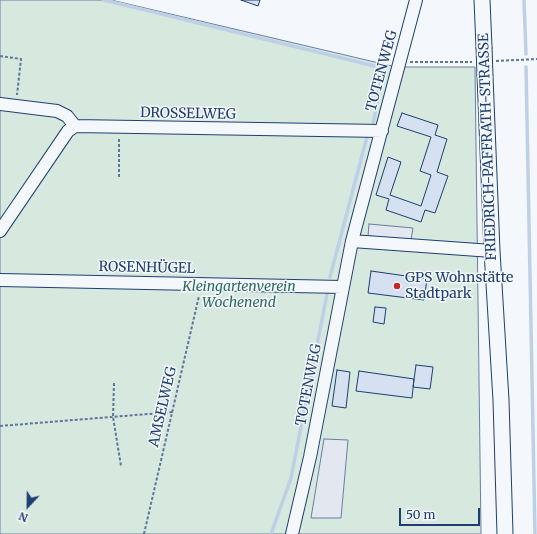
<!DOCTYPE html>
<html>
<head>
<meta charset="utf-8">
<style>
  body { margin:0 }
  #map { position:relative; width:537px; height:534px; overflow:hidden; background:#f4f7fb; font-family:Merriweather,serif }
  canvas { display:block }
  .north { position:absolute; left:8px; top:486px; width:40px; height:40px; -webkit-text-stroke:3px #f4f7fb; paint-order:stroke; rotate:202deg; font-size:11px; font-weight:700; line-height:16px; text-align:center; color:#1d3f73 }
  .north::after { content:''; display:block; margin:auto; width:14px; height:18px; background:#1d3f73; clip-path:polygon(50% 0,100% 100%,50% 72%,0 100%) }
  .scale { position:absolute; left:399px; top:508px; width:81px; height:18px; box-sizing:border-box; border:2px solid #1d3f73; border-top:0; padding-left:5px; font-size:12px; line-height:14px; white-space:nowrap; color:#1d3f73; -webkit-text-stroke:3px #f4f7fb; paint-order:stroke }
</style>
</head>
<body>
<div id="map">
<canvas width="537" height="534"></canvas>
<div class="north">N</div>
<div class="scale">50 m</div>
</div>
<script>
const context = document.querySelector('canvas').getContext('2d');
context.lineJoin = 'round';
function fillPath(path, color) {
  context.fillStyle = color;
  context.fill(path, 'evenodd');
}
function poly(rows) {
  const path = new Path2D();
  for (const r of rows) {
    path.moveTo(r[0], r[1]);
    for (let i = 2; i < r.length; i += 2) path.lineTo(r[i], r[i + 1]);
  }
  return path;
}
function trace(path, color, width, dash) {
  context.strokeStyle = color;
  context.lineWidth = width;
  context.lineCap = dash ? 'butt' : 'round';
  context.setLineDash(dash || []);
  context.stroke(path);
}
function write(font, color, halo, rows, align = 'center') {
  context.font = font + ' Merriweather,serif';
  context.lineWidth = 3;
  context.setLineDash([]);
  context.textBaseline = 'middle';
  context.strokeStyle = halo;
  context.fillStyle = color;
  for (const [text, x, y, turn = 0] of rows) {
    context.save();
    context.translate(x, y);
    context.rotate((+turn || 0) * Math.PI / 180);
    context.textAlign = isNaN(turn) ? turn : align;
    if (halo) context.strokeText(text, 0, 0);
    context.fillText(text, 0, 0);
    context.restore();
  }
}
const green = poly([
  [0,0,111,0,396,67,475,67,481,534,0,534,0,0]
]);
fillPath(green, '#d7e8df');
trace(green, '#687fa3', 1);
const parking = poly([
  [369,224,413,228,411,240,368,236,369,224],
  [324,439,348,440,341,518,311,518,324,439]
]);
fillPath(parking, '#e3e8f0');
trace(parking, '#687fa3', 1);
trace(poly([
  [104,0,383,68,373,125],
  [524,0,526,54],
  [526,67,535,534],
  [330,277,368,133],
  [271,534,291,478,327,294]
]), '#bed0e5', 3.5);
const building = poly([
  [241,0,260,0,258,6,241,0],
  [402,113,438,125,435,135,447,139,437,172,448,176,435,213,425,210,421,222,386,210,389,199,376,195,388,157,401,162,390,195,421,206,431,175,420,171,431,137,397,126,402,113],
  [371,271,427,279,424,300,368,293,371,271],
  [375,307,386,308,384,324,373,322,375,307],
  [416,365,433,367,430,389,413,387,416,365],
  [337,370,350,372,346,408,332,406,337,370],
  [359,371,414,379,412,398,356,391,359,371]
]);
fillPath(building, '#d5e0f0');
trace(building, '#1d3f73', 1);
const minor = poly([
  [0,104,57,111,67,116,75,126,382,131],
  [0,231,68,131,75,126],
  [352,241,492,251],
  [0,280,342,287],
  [292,534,310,457,352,241,416,0]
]);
const major = poly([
  [482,0,484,47],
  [485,76,492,251,501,400,505,534]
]);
trace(minor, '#1d3f73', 14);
trace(major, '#1d3f73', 17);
trace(poly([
  [0,56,21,59,17,95],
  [496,61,537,59],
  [410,62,472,62],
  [119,177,119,137],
  [114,383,113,417,121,466],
  [0,426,173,412],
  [144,534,199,296]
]), '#5e769c', 2, [3, 2]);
trace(minor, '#f4f7fb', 12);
trace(major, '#f4f7fb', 15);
const majorBridge = poly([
  [484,47,485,76]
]);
trace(majorBridge, '#1d3f73', 17, []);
trace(majorBridge, '#f4f7fb', 15);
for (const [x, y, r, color] of [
  [397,286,4,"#c62828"]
]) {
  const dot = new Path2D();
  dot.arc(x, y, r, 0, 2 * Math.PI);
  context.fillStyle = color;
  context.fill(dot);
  trace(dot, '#f4f7fb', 1.5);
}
write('14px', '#1d3f73', '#f4f7fb', [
  ["TOTENWEG",382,71,-75],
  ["DROSSELWEG",188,114,1],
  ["FRIEDRICH-PAFFRATH-STRASSE",488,147,-92],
  ["ROSENHÜGEL",147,268,1],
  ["TOTENWEG",309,385,-79],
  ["AMSELWEG",163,407,-77]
]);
write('14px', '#1d3f73', '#f4f7fb', [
  ["GPS Wohnstätte",405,278],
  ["Stadtpark",405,294]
], 'left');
write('italic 14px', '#2c6c60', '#f4f7fb', [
  ["Kleingartenverein",239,287],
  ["Wochenend",239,303]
]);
</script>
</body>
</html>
